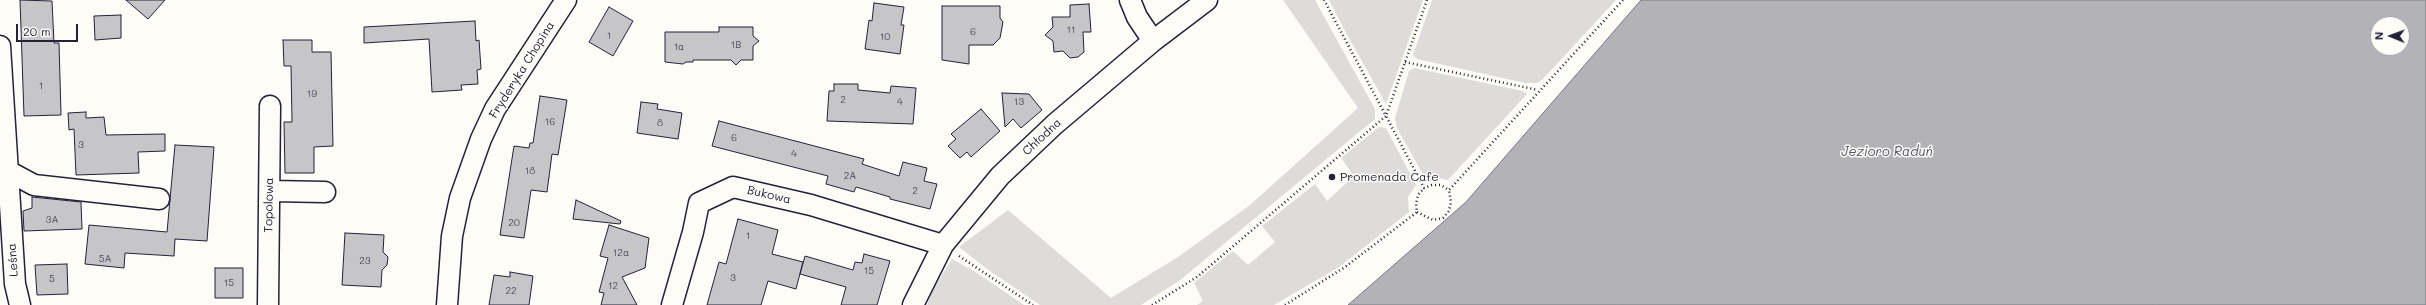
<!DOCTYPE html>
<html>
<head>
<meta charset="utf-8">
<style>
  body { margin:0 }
  #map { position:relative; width:2426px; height:305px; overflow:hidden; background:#fdfcf7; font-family:Mali,sans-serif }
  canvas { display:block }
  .north { position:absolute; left:2370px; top:16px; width:40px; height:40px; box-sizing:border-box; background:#fdfcf7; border:1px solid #a5a5ac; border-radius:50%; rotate:271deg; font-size:11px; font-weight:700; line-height:16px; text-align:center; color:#22223b }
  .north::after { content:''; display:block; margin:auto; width:14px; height:18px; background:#22223b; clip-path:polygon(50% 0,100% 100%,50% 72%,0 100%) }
  .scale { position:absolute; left:16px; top:24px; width:62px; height:18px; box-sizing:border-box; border:2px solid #22223b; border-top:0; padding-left:5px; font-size:12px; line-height:14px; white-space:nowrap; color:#22223b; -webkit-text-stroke:3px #fdfcf7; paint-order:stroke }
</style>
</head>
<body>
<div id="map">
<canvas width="2426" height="305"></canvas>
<div class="north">N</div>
<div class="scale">20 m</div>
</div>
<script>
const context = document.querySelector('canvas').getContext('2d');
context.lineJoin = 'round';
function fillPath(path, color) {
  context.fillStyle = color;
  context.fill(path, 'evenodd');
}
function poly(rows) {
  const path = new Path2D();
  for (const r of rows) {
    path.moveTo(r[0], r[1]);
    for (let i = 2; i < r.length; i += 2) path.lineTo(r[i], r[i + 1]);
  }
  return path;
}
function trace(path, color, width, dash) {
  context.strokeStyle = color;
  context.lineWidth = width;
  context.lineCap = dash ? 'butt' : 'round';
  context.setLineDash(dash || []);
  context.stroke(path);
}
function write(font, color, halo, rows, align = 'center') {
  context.font = font + ' Mali,sans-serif';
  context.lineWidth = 3;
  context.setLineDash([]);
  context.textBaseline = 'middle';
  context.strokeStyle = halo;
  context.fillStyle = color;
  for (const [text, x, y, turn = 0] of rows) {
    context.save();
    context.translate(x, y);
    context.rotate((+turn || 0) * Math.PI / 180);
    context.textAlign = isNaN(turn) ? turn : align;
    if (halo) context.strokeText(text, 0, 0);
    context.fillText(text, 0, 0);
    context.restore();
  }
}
fillPath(poly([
  [1283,0,1315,0,1375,109,1375,119,1179,281,1141,305,1040,305,987,269,959,247,1008,210,1111,298,1178,257,1250,205,1358,108],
  [1329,0,1423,0,1386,104,1345,31],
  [1432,0,1616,0,1543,79,1537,83,1525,83,1417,59,1413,55],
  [1414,68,1523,91,1527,94,1448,180,1432,177,1426,180,1397,128,1395,118,1409,71],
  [1379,127,1386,128,1416,185,1408,197,1409,212,1339,267,1274,305,1197,305,1203,301,1194,283,1233,251,1248,265,1275,242,1262,226,1315,184,1327,201,1354,176,1341,158],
  [952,259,974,271,1024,305,927,305,931,293]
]), '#dddcdb');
const water = poly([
  [1641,0,2426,0,2426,305,1348,305,1466,202,1641,0],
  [2378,24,2402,24,2402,48,2378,48,2378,24]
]);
fillPath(water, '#b2b2b7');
trace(water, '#787885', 1);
const building = poly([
  [20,0,52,1,54,43,59,43,61,115,24,116,20,0],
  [126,0,165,0,148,19,126,0],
  [874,3,904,7,901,25,904,25,900,54,865,49,869,20,872,21,874,3],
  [1089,4,1091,32,1083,32,1084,52,1078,57,1070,58,1063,51,1054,52,1053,41,1045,35,1053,27,1052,17,1070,17,1070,5,1089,4],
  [942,6,1000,6,1000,18,1003,22,1000,38,993,45,969,45,969,64,942,60,942,6],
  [609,7,633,21,613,56,589,42,609,7],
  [121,15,121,38,95,40,94,16,121,15],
  [475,21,476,41,479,40,481,69,477,70,478,84,461,85,462,90,432,92,429,39,364,43,364,27,475,21],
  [719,27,753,27,753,36,759,41,753,46,753,60,741,60,736,65,731,60,693,60,693,62,686,62,683,64,665,62,665,32,719,32,719,27],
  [283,40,312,40,312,52,331,52,333,146,314,147,314,173,285,173,284,122,292,122,291,66,284,66,283,40],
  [834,84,858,84,858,90,890,93,891,86,916,88,913,124,827,121,829,91,834,91,834,84],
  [1002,93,1029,94,1042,110,1021,128,1013,119,1005,127,1002,93],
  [540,96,567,100,558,155,552,154,547,192,531,190,524,238,500,235,514,146,529,148,530,143,533,143,540,96],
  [641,102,658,104,657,109,682,113,678,139,637,133,641,102],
  [981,109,1000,131,971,157,967,152,960,158,948,146,956,139,951,134,981,109],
  [86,112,86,118,104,117,106,135,165,134,165,151,138,152,139,173,76,175,74,129,69,130,68,113,86,112],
  [719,121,864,159,862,164,899,176,903,162,927,168,924,181,937,184,930,209,890,199,890,197,856,187,854,192,826,184,828,176,712,146,719,121],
  [175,145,214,147,207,241,175,239,174,256,125,253,124,268,85,264,89,225,167,232,175,145],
  [32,197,81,202,82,229,24,231,23,211,32,208,32,197],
  [576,200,621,221,620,224,573,219,576,200],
  [738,219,778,230,772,254,803,262,796,289,768,281,761,305,707,305,719,262,726,264,738,219],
  [609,225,649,238,645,268,622,277,637,305,601,305,604,293,599,292,608,258,600,256,609,225],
  [345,233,384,235,383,252,388,257,387,265,382,270,381,287,342,285,345,233],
  [864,254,890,261,877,305,841,305,846,287,800,274,805,256,853,270,855,262,862,263,864,254],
  [67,264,68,294,37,295,35,265,67,264],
  [215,268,243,268,243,298,215,298,215,268],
  [510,272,533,276,529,305,489,305,494,275,510,277,510,272]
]);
fillPath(building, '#c6c6c8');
trace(building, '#22223b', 1);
const minor = poly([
  [1130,0,1137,17,1153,41],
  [0,46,15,284,20,305],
  [6,170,34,185,159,199],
  [270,191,325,192],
  [268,305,270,106],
  [447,305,452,236,460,198,481,139,495,109,566,0],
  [672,305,693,232,699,203,733,187,811,205,943,245],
  [913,305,943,245,1000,176,1055,124,1153,41,1207,0]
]);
trace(minor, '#22223b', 23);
trace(poly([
  [1427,0,1386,116,1424,188,1432,185,1441,185,1449,190,1623,0],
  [1405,62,1538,90],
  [1417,212,1433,220,1443,218,1449,211,1451,202,1449,190],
  [959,256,1033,305],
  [1152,305,1197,277,1386,116,1324,0],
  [1285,305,1345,267,1417,212,1416,204,1418,195,1424,188]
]), '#22223b', 2.5, [1, 3]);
trace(minor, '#fdfcf7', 20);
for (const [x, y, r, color] of [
  [1332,177,4,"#22223b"]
]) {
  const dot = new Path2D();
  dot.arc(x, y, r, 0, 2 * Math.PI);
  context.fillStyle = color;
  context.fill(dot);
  trace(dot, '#fdfcf7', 1.5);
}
write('10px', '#4b4b5e', null, [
  ["11",1071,30],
  ["6",973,32],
  ["1",609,36],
  ["10",885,37],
  ["1B",736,45],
  ["1a",679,47],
  ["1",41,86],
  ["19",312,94],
  ["2",843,100],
  ["4",900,102],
  ["13",1019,102],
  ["16",550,122],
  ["8",660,123],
  ["6",734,138],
  ["3",81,145],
  ["4",794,154],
  ["18",530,171],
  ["2A",850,176],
  ["2",915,191],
  ["3A",52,220],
  ["20",514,223],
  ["1",748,236],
  ["12a",621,253],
  ["5A",105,259],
  ["23",365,261],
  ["15",869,271],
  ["3",733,278],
  ["5",52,279],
  ["15",229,283],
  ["12",613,286],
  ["22",511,291]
]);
write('12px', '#22223b', '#fdfcf7', [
  ["Fryderyka Chopina",522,70,-58],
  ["Chłodna",1042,137,-43],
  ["Bukowa",769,195,13],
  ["Topolowa",269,205,-89],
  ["Leśna",13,260,-94]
]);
write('12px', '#22223b', '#fdfcf7', [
  ["Promenada Cafe",1340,177]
], 'left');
write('italic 13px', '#545466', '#fdfcf7', [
  ["Jezioro Raduń",1887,152]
]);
</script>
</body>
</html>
